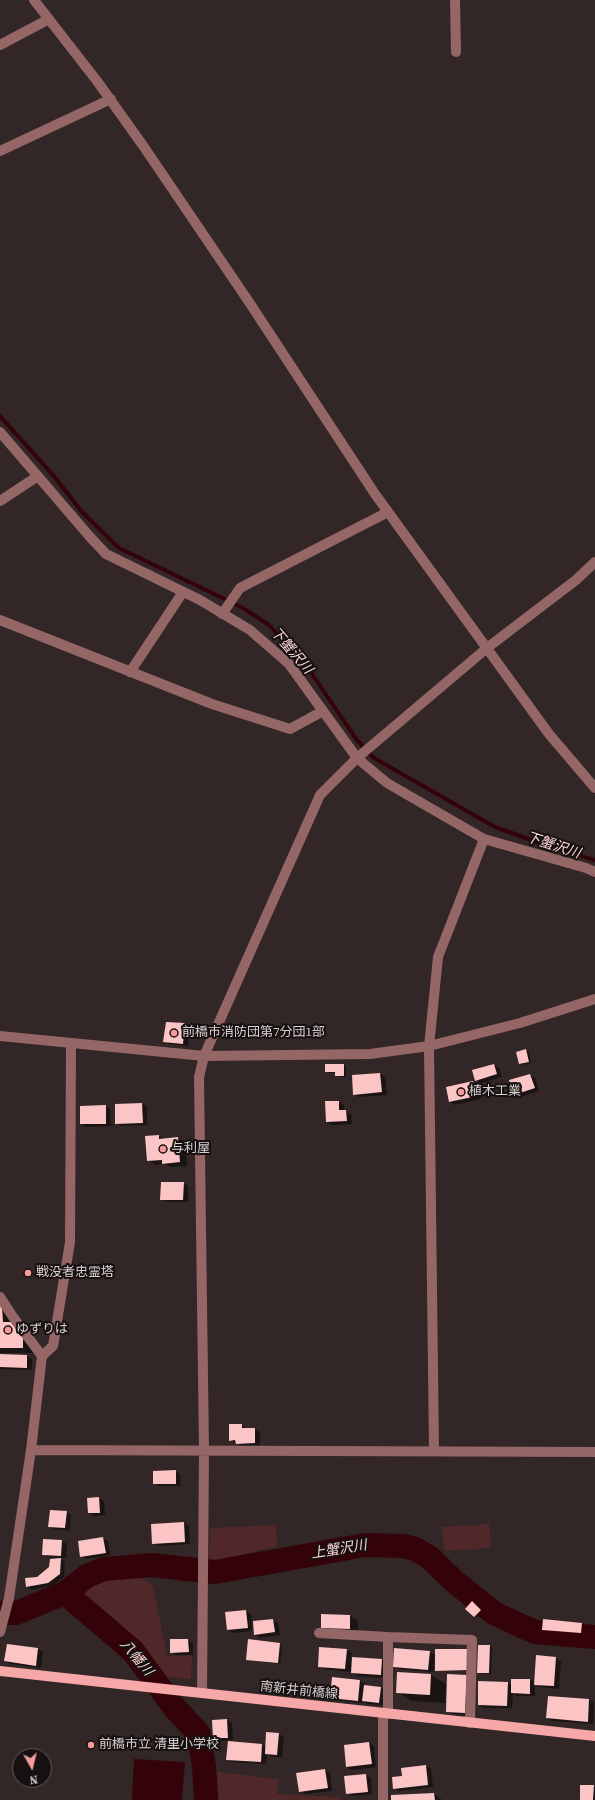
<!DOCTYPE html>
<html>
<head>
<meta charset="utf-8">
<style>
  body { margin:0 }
  #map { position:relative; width:595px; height:1800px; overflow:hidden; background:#322626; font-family:"Source Serif 4",serif }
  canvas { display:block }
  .north { position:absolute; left:12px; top:1748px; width:40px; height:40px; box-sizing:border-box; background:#161010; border:1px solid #645d5d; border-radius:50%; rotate:172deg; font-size:11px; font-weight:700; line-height:16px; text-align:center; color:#d9d0d0 }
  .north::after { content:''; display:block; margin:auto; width:14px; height:18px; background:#f59b9c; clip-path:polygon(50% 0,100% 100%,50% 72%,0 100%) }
</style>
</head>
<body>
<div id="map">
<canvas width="595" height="1800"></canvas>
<div class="north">N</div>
</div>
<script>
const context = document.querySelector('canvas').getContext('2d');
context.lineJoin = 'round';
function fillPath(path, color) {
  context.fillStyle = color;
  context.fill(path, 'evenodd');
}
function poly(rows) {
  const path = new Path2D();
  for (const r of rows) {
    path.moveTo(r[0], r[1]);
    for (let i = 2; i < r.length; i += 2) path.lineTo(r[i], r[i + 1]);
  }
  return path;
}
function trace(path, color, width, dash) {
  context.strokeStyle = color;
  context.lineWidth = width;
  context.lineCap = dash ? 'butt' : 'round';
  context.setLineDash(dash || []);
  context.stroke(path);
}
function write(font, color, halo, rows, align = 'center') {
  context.font = font + ' "Source Serif 4","Noto Sans JP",serif';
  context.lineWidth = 4;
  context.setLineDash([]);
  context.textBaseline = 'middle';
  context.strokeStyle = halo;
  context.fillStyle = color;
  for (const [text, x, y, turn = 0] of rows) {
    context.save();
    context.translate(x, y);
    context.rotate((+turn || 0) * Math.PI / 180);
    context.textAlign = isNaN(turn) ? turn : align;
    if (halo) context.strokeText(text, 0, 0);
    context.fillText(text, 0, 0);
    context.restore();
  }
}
fillPath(poly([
  [489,1524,491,1548,444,1551,442,1527],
  [276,1525,277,1546,219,1560,209,1560,210,1528],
  [133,1571,153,1586,167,1656,192,1656,191,1679,162,1676,140,1649,75,1594,100,1577],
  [217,1772,278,1779,277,1794,341,1797,341,1800,219,1800]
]), '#51282a');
fillPath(poly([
  [134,1759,185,1762,182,1800,132,1800]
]), '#340309');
fillPath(poly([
  [166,1023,185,1024,190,1027,188,1046,170,1044,165,1041],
  [526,1050,529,1052,531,1063,522,1065,520,1063],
  [326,1065,344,1065,346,1066,346,1077,339,1077,336,1075,336,1073,328,1073,326,1071],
  [494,1065,499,1068,502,1077,481,1083,476,1080,473,1071],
  [380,1074,385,1077,387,1095,359,1097,354,1094,353,1076],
  [530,1075,535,1078,539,1091,520,1097,515,1094],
  [473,1082,478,1085,481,1099,455,1105,450,1102,447,1088],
  [339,1102,344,1105,344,1111,351,1114,352,1124,332,1125,327,1122],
  [142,1104,147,1107,147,1125,121,1126,116,1123],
  [105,1106,110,1109,111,1126,86,1127,81,1124],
  [159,1136,165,1139,178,1138,186,1143,187,1166,171,1167,165,1164,156,1165,148,1160],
  [183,1183,188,1186,188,1202,167,1202,161,1199],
  [0,1302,33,1345,33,1353,0,1353],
  [0,1355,27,1356,32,1359,32,1370,0,1369],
  [242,1425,247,1429,255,1429,260,1432,260,1445,242,1446,230,1440],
  [175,1471,180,1474,181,1486,159,1486,154,1483],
  [99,1498,104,1501,105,1515,94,1516,89,1513],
  [66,1512,71,1515,70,1531,54,1529,49,1526],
  [184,1523,189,1526,190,1544,159,1546,153,1543],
  [103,1539,108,1541,110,1555,86,1559,81,1556],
  [62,1541,67,1544,66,1558,48,1557,43,1554],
  [60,1559,65,1562,64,1577,53,1585,32,1590,27,1587],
  [472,1602,483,1611,477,1618,466,1609],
  [245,1611,251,1614,252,1631,233,1633,228,1630],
  [322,1615,350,1616,358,1621,358,1633,330,1632,322,1627],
  [272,1620,278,1623,280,1635,260,1638,255,1635],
  [544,1621,582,1624,587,1627,586,1636,548,1632,543,1629],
  [188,1640,193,1643,193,1655,176,1655,171,1652],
  [249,1641,282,1645,280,1664,247,1659],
  [8,1645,38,1649,43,1652,41,1668,10,1664,5,1661],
  [490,1646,492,1647,491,1674,480,1673,478,1672],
  [346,1650,352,1653,351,1658,382,1660,387,1663,386,1678,357,1676,352,1672,324,1669,319,1666],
  [436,1650,471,1671,436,1670],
  [429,1652,435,1655,433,1672,399,1669,394,1666],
  [556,1658,561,1661,559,1689,540,1687,535,1685,535,1696,517,1696,513,1693,512,1708,484,1708,479,1705,508,1683,512,1685,512,1680,530,1680,535,1682],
  [431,1675,446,1684,445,1703,412,1701,397,1692],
  [333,1678,360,1681,365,1684,365,1687,380,1688,386,1691,384,1705,368,1704,363,1701,363,1703,336,1700,331,1697],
  [471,1679,470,1715,452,1714,447,1711],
  [549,1697,589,1700,594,1703,593,1724,552,1721,547,1718],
  [227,1720,232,1723,233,1740,219,1741,214,1738,213,1721],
  [279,1734,284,1737,282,1757,271,1757,267,1754,266,1764,232,1762,227,1759,262,1745,266,1747],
  [369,1743,374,1746,376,1767,352,1770,347,1767],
  [426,1766,431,1769,433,1787,399,1791,394,1788,403,1776],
  [325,1770,330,1773,332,1791,305,1794,300,1791],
  [366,1775,371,1778,372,1794,352,1796,347,1793,345,1777],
  [593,1786,595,1787,595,1800,581,1800],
  [434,1794,442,1800,392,1800]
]), '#0007');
trace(poly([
  [0,416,53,475,82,512,119,548,243,608,269,625,308,668,356,739,374,758,495,827,548,846,595,860]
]), '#340309', 4);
trace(poly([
  [65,1593,133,1651,174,1707,199,1734,204,1767,206,1800],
  [0,1613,16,1613,65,1593,87,1576,104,1569,152,1565,215,1572,365,1545,403,1546,415,1549,429,1557,455,1582,494,1613,515,1623,535,1632,595,1637]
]), '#340309', 24);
fillPath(poly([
  [166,1022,185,1023,183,1044,163,1042],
  [526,1049,529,1062,519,1064,516,1052],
  [325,1064,344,1064,344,1076,335,1076,335,1072,325,1072],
  [494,1064,497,1074,475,1081,472,1070],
  [380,1073,382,1092,353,1095,352,1075],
  [530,1074,535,1088,514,1095,509,1080],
  [473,1081,477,1096,449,1102,446,1087],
  [325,1101,339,1101,339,1110,346,1110,347,1121,326,1122],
  [142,1103,143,1123,115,1124,115,1104],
  [106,1105,106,1124,80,1124,80,1106],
  [159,1135,159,1139,178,1137,180,1162,162,1164,162,1160,147,1161,145,1136],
  [161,1182,184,1182,183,1200,160,1200],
  [0,1304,2,1307,3,1322,11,1322,23,1338,23,1348,0,1348],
  [0,1354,27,1355,27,1368,0,1367],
  [229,1424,242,1424,242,1428,255,1428,255,1443,236,1444,235,1440,229,1441],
  [176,1470,176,1484,153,1484,153,1471],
  [99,1497,100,1513,88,1513,87,1498],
  [50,1510,67,1511,65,1528,48,1527],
  [184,1522,185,1542,152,1544,151,1524],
  [103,1537,106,1553,80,1557,78,1541],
  [43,1539,62,1540,61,1556,42,1555],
  [61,1558,60,1574,48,1583,26,1587,25,1578,37,1577,49,1567,50,1559],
  [472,1601,481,1610,474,1617,465,1609],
  [246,1610,248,1628,227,1630,225,1612],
  [321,1614,350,1615,350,1629,321,1628],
  [273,1619,275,1632,254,1635,253,1621],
  [543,1619,582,1623,581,1633,542,1630],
  [170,1639,188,1639,189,1652,170,1653],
  [248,1639,280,1643,278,1663,246,1660],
  [7,1644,38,1648,36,1666,4,1661],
  [478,1645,490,1645,489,1673,477,1673],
  [319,1647,347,1649,345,1669,318,1667],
  [394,1648,430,1651,428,1670,393,1667],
  [435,1649,469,1649,469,1670,435,1671],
  [536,1655,556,1657,554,1686,534,1685],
  [352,1657,382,1659,381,1675,351,1673],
  [397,1672,431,1674,430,1695,396,1693],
  [447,1674,467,1675,465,1713,446,1712],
  [332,1677,360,1680,358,1701,330,1698],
  [511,1679,530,1679,530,1694,511,1693],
  [478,1681,508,1682,507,1706,478,1705],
  [364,1685,381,1687,379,1703,362,1701],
  [548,1696,589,1699,588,1722,546,1718],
  [227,1719,228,1738,213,1738,212,1720],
  [266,1732,279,1733,277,1755,265,1754],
  [228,1741,262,1744,261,1762,226,1760],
  [369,1742,372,1764,346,1767,344,1745],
  [426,1765,428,1785,393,1789,392,1777,402,1776,401,1768],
  [325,1769,328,1788,299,1792,296,1773],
  [366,1774,368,1792,346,1794,344,1776],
  [580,1785,594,1785,593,1800,580,1800],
  [434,1793,435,1800,391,1800,391,1795]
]), '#fbc5c5');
trace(poly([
  [34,0,97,81,144,147,249,302,375,494,549,734,595,788],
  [455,0,456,52],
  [0,45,49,19],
  [0,151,111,99],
  [0,432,90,537,106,554,200,600,250,630,289,664,357,758,387,783,484,839,586,868,595,872],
  [0,501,38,476],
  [222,614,240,588,388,512],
  [0,620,212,704,290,729,323,711],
  [130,672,183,592],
  [0,1036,204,1056,370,1054,429,1046,520,1023,595,999],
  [0,1297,13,1317,42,1356],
  [31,1450,595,1452],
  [434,1450,429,1046,438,957,484,839],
  [0,1632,9,1598,31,1450,42,1356,53,1346,70,1242,71,1044],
  [319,1633,388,1637,388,1714],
  [388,1637,472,1640,470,1723],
  [202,1693,204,1451,199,1077,204,1056,320,795,357,758,487,648,576,580,595,562],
  [383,1713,383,1800]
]), '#956666', 10);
trace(poly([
  [0,1671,595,1736]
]), '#f6a7a7', 10);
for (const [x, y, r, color] of [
  [174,1033,4,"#f59b9c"],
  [461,1092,4,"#f59b9c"],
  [163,1149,4,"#f59b9c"],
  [28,1273,4,"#f59b9c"],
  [8,1330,4,"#f59b9c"],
  [91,1745,4,"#f59b9c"]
]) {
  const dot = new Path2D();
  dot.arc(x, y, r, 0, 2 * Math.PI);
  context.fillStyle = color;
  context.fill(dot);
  trace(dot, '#161010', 1.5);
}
write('13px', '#d9d0d0', '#161010', [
  ["前橋市消防団第7分団1部",182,1033],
  ["植木工業",469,1092],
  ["与利屋",171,1149],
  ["戦没者忠霊塔",36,1273],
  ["ゆずりは",16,1330],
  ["前橋市立 清里小学校",99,1745]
], 'left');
write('13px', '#d9d0d0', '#161010', [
  ["南新井前橋線",299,1691,6]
]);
write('italic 14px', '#f9d3d2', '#161010', [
  ["下蟹沢川",291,651,49],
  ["下蟹沢川",553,846,18],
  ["上蟹沢川",339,1550,-9],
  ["八幡川",136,1658,50]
]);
</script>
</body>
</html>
